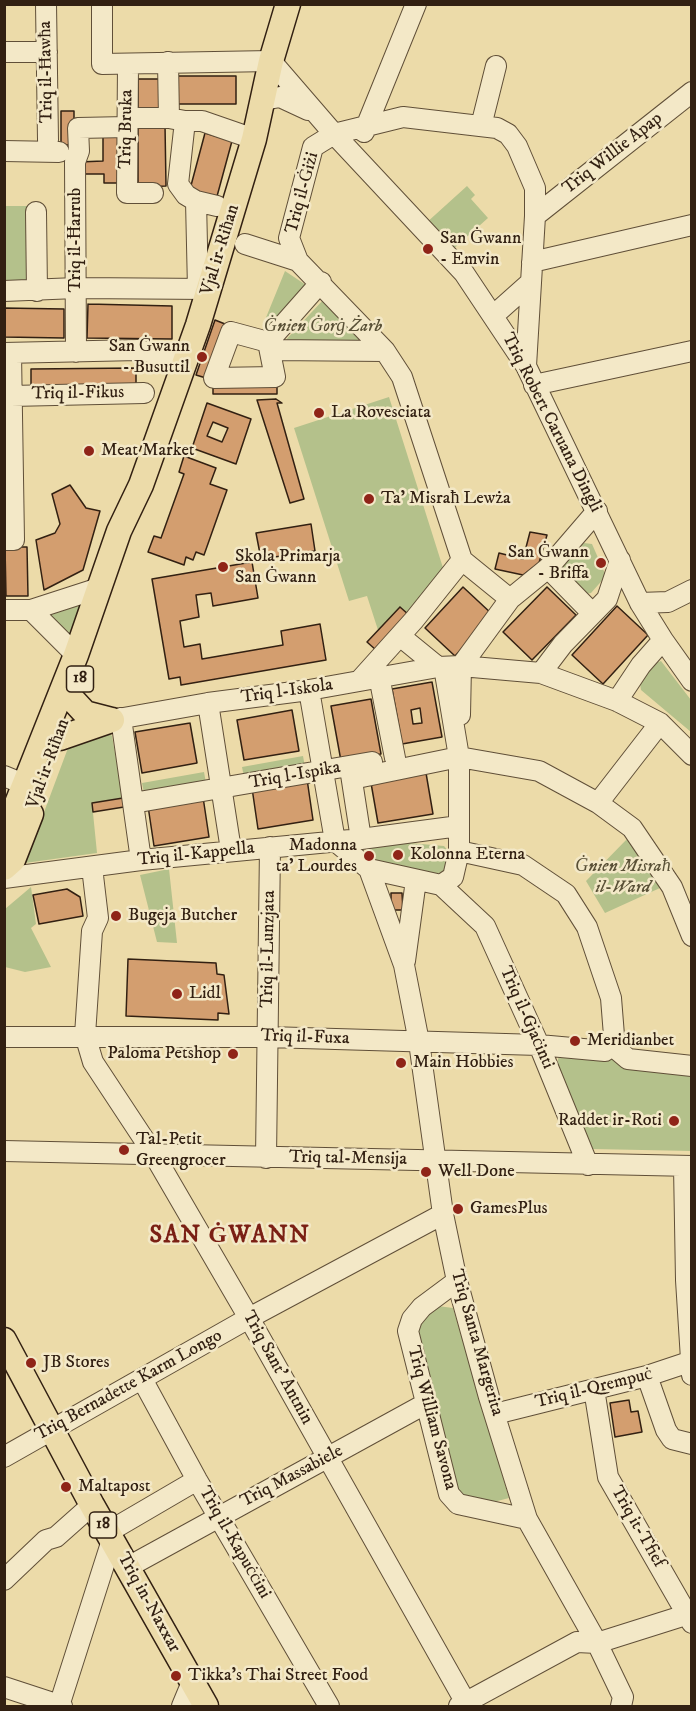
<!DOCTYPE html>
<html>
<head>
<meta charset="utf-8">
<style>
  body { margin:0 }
  #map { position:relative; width:696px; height:1711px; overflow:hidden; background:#ecdba9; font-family:"IM FELL DW Pica",serif }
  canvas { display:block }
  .frame { position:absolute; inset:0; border:6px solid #322012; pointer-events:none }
</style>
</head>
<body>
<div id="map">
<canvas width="696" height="1711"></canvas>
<div class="frame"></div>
</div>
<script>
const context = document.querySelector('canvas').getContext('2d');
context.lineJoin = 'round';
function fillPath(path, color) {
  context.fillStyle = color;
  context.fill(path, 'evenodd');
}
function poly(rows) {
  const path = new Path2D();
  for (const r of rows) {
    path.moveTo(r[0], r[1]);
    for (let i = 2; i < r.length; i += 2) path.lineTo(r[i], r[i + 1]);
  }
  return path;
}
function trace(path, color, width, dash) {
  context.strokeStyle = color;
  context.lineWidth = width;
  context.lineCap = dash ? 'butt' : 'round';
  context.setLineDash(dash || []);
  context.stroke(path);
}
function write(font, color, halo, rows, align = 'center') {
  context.font = font + ' "IM FELL DW Pica",serif';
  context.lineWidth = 5;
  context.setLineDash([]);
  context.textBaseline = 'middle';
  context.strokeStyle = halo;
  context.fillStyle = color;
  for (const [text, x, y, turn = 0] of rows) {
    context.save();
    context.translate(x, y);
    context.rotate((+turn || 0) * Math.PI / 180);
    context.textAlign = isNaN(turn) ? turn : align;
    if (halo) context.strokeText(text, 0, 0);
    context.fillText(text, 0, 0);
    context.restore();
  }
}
fillPath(poly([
  [467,186,475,195,471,199,488,218,450,252,425,224],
  [5,206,42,206,42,275,5,291],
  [285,271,309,287,272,330,265,320],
  [324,299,368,345,281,345],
  [389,397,444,571,409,615,400,607,378,630,367,596,349,601,294,428],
  [584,543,592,544,606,576,591,593,586,594,563,573,563,565],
  [88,600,71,643,42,611],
  [661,661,691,700,691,732,641,690,640,684,651,665],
  [107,732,112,736,123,798,92,803,97,853,25,863,68,748],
  [303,756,305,767,244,777,242,767],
  [204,772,206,783,144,793,142,783],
  [627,839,660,888,605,913,586,881],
  [376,840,444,846,450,853,447,865,443,872,434,874,373,862,368,850],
  [169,869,177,943,157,942,140,875],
  [31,887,36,924,31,928,51,967,25,972,5,967,5,909],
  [559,1055,612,1058,625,1068,691,1074,691,1151,593,1149,557,1064],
  [430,1305,453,1308,509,1498,482,1505,458,1495,413,1328]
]), '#b4c18b');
const building = poly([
  [175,76,236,76,236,104,175,104,175,76],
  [138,79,163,79,164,110,138,110,138,79],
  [61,111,74,111,74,145,61,145,61,111],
  [138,125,165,125,166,186,138,187,138,125],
  [205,133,232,141,216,200,189,193,205,133],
  [103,136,118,136,118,183,104,183,104,174,79,174,79,162,103,161,103,136],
  [88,304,172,306,172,339,87,338,88,304],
  [4,308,64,309,64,338,4,337,4,308],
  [215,320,225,324,206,378,196,375,215,320],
  [136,368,136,391,31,391,31,369,136,368],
  [277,382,277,394,213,394,213,383,277,382],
  [276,399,282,403,277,403,304,499,290,503,257,400,276,399],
  [207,403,251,419,236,464,192,448,207,403],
  [213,422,228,428,222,442,207,436,213,422],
  [184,456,216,468,210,484,227,490,204,555,196,552,193,560,186,557,184,565,148,552,154,536,161,538,184,474,179,472,184,456],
  [70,485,86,508,100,511,83,570,44,590,36,540,55,533,60,524,52,494,70,485],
  [311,524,315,551,261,559,256,533,311,524],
  [530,532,547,535,539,563,523,575,495,569,499,553,523,559,530,532],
  [5,547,27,547,28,596,6,596,5,547],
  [252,562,258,598,213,606,211,593,196,595,199,617,180,621,184,647,200,644,202,659,283,645,281,631,320,624,326,660,181,685,180,677,169,679,152,579,252,562],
  [463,587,493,615,455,656,425,628,463,587],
  [547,587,576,615,532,660,503,632,547,587],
  [617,606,648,635,603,684,572,655,617,606],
  [400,607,409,615,376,650,367,642,400,607],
  [432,682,442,737,402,744,392,689,432,682],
  [420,708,422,723,413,724,411,710,420,708],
  [371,699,381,754,341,761,331,706,371,699],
  [292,710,299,751,244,760,237,720,292,710],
  [190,723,197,763,142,773,135,732,190,723],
  [426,773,433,814,378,823,371,783,426,773],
  [307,779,313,820,258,829,252,788,307,779],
  [203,797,209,837,154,846,148,806,203,797],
  [123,798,124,807,93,812,92,803,123,798],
  [67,889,80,897,83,916,39,924,33,895,67,889],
  [391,893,402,893,403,910,391,910,391,893],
  [128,959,216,963,217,974,224,975,229,1014,218,1013,218,1020,126,1016,128,959],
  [629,1400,631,1412,638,1411,642,1432,615,1437,610,1403,629,1400]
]);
fillPath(building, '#d39e6f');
trace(building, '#322012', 1.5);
const minor = poly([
  [46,4,48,140],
  [102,4,102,64,271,61,334,134,464,273,526,366,640,603,663,640,641,665,617,701],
  [4,52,47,52],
  [168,62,169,118,185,121,178,184,186,195,196,201,198,289],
  [128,64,127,193,153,193],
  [263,100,280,97,308,110],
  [128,118,169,118],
  [185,121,202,121,254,139],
  [481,126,496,66],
  [364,132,416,4],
  [4,151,59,152],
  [196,201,217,206],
  [36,212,37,291],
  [535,216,692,92],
  [245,244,298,261,385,351,402,377,462,560,510,599],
  [298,261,289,238,313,147,334,134,403,117,497,128,508,134,517,146,535,188,535,216,526,366],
  [532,262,692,225],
  [4,291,76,288,209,289],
  [494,315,531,282],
  [231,332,268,342,275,377,214,378,231,332],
  [268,342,321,282],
  [272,350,385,351],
  [76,352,75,162,79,151,78,128,127,127],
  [4,353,138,350,185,359],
  [534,385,692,351],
  [11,396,144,393],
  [4,540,14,540,11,353],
  [548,568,592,613],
  [640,603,668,602,692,590],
  [4,610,31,610,99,588],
  [31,610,76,655],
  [400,636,438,667],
  [663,640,692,681],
  [461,666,510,599,548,568,597,511],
  [541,673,563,644,607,599,620,560],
  [379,676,395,758],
  [360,680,414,620,462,560],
  [309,690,335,841],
  [208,703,231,850],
  [460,715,461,666],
  [121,718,141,860],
  [112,720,208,703,309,690,438,667,461,666,541,673,617,701,660,723,692,755],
  [350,768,361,839],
  [4,776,26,785],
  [352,779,459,757,539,771,598,803,632,828,672,887,692,936],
  [133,803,372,762],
  [598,803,660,723],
  [335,841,369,869,404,965,419,1042,443,1214,457,1281,489,1397,527,1519,597,1643,623,1697,621,1706],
  [459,851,523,865,566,894,587,927,611,998,615,1048,628,1059,692,1066],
  [92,867,98,918,92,931,85,1035,93,1062,153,1153,249,1318,466,1703],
  [369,869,441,885,453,877,459,851,459,757,444,667],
  [4,878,141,860,361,839,459,826],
  [441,885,485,926,539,1045,588,1165],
  [405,961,416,880],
  [4,1037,268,1037,539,1045,605,1051],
  [4,1151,692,1166],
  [266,1158,270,847],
  [684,1166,686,1280,692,1375],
  [457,1281,422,1307,412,1319,408,1331,449,1494,458,1504,527,1519],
  [647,1376,666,1430,672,1439,692,1444],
  [142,1379,197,1480,329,1706],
  [594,1389,608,1477,692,1623],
  [495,1414,647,1376,692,1361],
  [4,1457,249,1318,443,1214],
  [108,1532,197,1480],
  [128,1567,425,1404],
  [4,1580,46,1540,56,1537,92,1505],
  [4,1687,62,1706],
  [59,1706,112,1540],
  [182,1706,192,1682],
  [459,1706,577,1642,597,1643,692,1613]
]);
const major = poly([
  [73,700,85,713,112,720],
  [60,738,112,720],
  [4,836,76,655,119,531,141,485,198,325,254,139,271,61,288,4],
  [4,868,13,860,31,814],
  [4,1340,92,1505,206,1706]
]);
trace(minor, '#604f38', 22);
trace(major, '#322012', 27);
trace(minor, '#f3e8c7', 20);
trace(major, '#ecdba9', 24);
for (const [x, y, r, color] of [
  [428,249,6,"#8f2418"],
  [202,357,6,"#8f2418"],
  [319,413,6,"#8f2418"],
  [89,451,6,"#8f2418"],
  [369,499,6,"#8f2418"],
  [601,563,6,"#8f2418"],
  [223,567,6,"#8f2418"],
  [398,855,6,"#8f2418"],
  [369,856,6,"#8f2418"],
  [116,916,6,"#8f2418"],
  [177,994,6,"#8f2418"],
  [575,1041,6,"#8f2418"],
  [233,1054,6,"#8f2418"],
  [401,1063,6,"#8f2418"],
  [674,1121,6,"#8f2418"],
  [124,1150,6,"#8f2418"],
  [426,1172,6,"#8f2418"],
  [458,1209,6,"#8f2418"],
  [31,1363,6,"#8f2418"],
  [66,1487,6,"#8f2418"],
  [176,1676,6,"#8f2418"]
]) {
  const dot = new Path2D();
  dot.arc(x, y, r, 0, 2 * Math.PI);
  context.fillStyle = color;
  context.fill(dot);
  trace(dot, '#f3e8c7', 2);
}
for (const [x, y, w] of [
  [80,679,27],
  [103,1525,27]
]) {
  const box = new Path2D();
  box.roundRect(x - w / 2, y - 13, w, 26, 4.5);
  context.fillStyle = '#f3e8c7';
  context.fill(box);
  trace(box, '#322012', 1.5);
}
write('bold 16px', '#322012', null, [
  ["18",80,679],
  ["18",103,1525]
]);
write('18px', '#322012', '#f3e8c7', [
  ["Triq il-Ħawħa",47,72,-91],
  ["Triq Bruka",127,129,-89],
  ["Triq Willie Apap",613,154,-38],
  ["Triq il-Ġiżi",303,193,-75],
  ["Triq il-Ħarrub",76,240,-90],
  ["Vjal ir-Riħan",221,250,-73],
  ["Triq il-Fikus",78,394,-1],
  ["Triq Robert Caruana Dingli",551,423,63],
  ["Triq l-Iskola",287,692,-8],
  ["Vjal ir-Riħan",49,764,-70],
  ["Triq l-Ispika",295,776,-10],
  ["Triq il-Kappella",196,855,-6],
  ["Triq il-Lunzjata",269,949,-89],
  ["Triq il-Gjaċinti",526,1018,66],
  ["Triq il-Fuxa",305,1038,2],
  ["Triq tal-Mensija",348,1159,1],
  ["Triq Santa Margerita",476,1343,74],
  ["Triq Sant' Antnin",277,1368,61],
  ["Triq Bernadette Karm Longo",129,1386,-29],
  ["Triq il-Qrempuċ",594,1389,-14],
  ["Triq William Savona",431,1418,75],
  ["Triq Massabiele",292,1477,-28],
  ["Triq it-Tfief",637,1527,60],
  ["Triq il-Kapuċċini",234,1543,60],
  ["Triq in-Naxxar",148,1603,61]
]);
write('18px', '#322012', '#f3e8c7', [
  ["San Ġwann",440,239],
  ["- Emvin",440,260],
  ["San Ġwann",190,347,"right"],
  ["- Busuttil",190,368,"right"],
  ["La Rovesciata",331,413],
  ["Meat Market",101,451],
  ["Ta' Misraħ Lewża",381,499],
  ["San Ġwann",589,553,"right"],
  ["- Briffa",589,574,"right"],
  ["Skola Primarja",235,557],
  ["San Ġwann",235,578],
  ["Madonna",357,846,"right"],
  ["ta' Lourdes",357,867,"right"],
  ["Kolonna Eterna",410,855],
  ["Bugeja Butcher",128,916],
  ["Lidl",189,994],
  ["Meridianbet",587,1041],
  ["Paloma Petshop",221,1054,"right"],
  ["Main Hobbies",413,1063],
  ["Raddet ir-Roti",662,1121,"right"],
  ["Tal-Petit",136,1140],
  ["Greengrocer",136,1161],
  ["Well Done",438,1172],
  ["GamesPlus",470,1209],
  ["JB Stores",43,1363],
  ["Maltapost",78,1487],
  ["Tikka's Thai Street Food",188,1676]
], 'left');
write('italic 18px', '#595036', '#f3e8c7', [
  ["Ġnien Ġorġ Żarb",323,327],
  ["Ġnien Misraħ",623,867],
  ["il-Ward",623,888]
]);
context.letterSpacing = '1.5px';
write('bold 24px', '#7a1f14', '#f3e8c7', [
  ["SAN ĠWANN",230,1237]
]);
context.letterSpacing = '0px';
</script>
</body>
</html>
